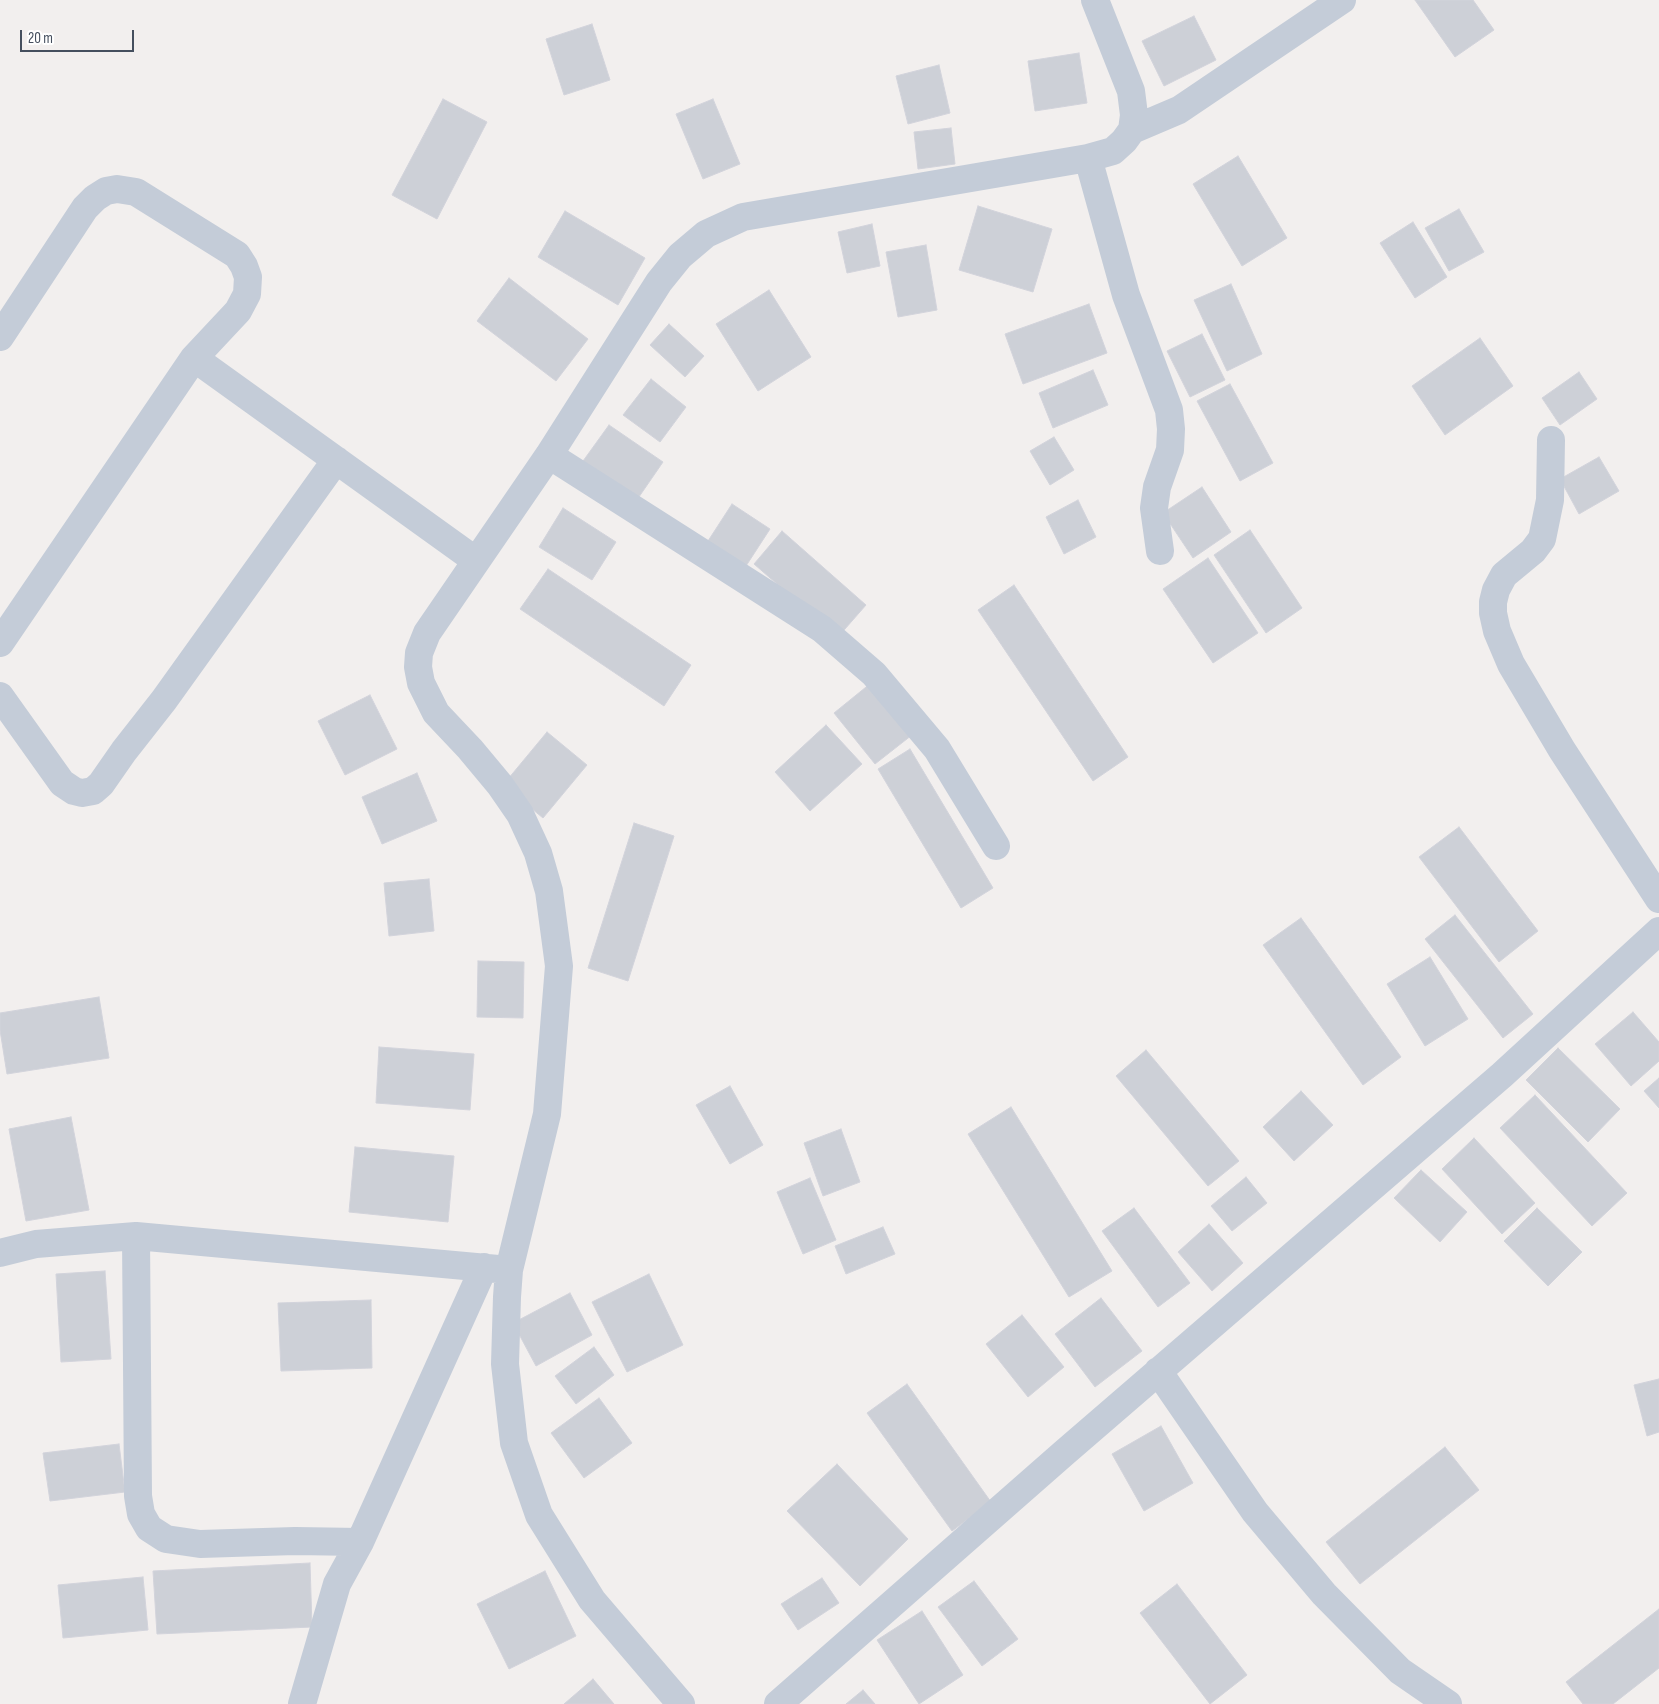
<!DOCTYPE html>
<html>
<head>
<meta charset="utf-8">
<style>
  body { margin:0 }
  #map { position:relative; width:1659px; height:1704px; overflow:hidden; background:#f2efee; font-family:"Sofia Sans Condensed",sans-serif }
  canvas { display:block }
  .scale { position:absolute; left:20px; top:30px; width:114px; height:22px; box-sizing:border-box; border:2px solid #454f5e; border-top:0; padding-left:6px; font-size:15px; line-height:18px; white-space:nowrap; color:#454f5e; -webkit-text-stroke:4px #fff; paint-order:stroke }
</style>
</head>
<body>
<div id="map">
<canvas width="1659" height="1704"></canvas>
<div class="scale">20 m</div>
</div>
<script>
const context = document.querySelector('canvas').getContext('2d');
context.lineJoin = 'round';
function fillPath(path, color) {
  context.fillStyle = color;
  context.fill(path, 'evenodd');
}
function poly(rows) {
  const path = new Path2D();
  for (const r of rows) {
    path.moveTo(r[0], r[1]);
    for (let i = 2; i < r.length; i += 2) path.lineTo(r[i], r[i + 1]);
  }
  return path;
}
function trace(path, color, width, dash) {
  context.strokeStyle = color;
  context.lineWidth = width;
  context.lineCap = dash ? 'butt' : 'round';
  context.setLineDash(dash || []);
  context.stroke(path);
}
const building = poly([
  [1415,0,1473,0,1494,30,1455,57,1415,0],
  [1194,16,1216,60,1164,86,1142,41,1194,16],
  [592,24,610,80,564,95,546,39,592,24],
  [1079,53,1087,103,1035,111,1028,61,1079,53],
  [939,65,950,113,908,124,896,76,939,65],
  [443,99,487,122,437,219,392,195,443,99],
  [713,99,740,164,703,179,676,114,713,99],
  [951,128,955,164,918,169,914,132,951,128],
  [1238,156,1287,238,1242,266,1193,184,1238,156],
  [978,206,1052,229,1033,292,959,270,978,206],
  [1459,209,1484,252,1449,271,1425,228,1459,209],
  [565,211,645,258,618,305,538,257,565,211],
  [1413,222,1447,277,1415,298,1380,243,1413,222],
  [872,224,880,266,847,273,838,232,872,224],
  [926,245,937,310,898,317,886,252,926,245],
  [509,278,588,339,556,381,477,321,509,278],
  [1231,284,1262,354,1227,371,1194,300,1231,284],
  [769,290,811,357,758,391,716,324,769,290],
  [1089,304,1107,353,1023,384,1005,334,1089,304],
  [669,324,704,356,685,377,650,345,669,324],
  [1202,334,1225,380,1190,397,1167,351,1202,334],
  [1480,338,1513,386,1445,435,1412,386,1480,338],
  [1093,370,1108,405,1053,428,1039,393,1093,370],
  [1579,372,1597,399,1560,425,1542,398,1579,372],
  [651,379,686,407,660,442,623,415,651,379],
  [1230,384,1273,463,1240,481,1197,401,1230,384],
  [609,425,663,462,632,507,578,468,609,425],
  [1054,437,1074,470,1050,485,1030,451,1054,437],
  [1599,457,1619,491,1579,514,1560,479,1599,457],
  [1202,487,1231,532,1193,558,1163,513,1202,487],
  [1078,500,1096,537,1064,554,1046,517,1078,500],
  [732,504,770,529,746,566,708,541,732,504],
  [563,508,616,542,592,580,539,547,563,508],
  [1250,530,1302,608,1266,633,1214,555,1250,530],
  [782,531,866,605,838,637,754,564,782,531],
  [1208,558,1258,633,1213,663,1163,589,1208,558],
  [548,569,691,665,664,706,520,609,548,569],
  [1014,585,1128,757,1093,781,978,610,1014,585],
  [871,683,912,735,875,764,834,713,871,683],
  [370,695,397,749,345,775,318,721,370,695],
  [826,725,862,764,810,811,775,772,826,725],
  [547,732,587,765,543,818,503,785,547,732],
  [910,749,993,888,961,908,878,769,910,749],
  [417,773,437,821,382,844,362,797,417,773],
  [634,823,674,836,628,981,588,968,634,823],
  [1459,827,1538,931,1499,962,1419,857,1459,827],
  [429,879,434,931,389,936,384,883,429,879],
  [1455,915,1533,1014,1503,1038,1425,939,1455,915],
  [1301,918,1401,1057,1363,1085,1263,945,1301,918],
  [1430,957,1468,1019,1425,1046,1387,984,1430,957],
  [478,961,524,962,523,1018,477,1017,478,961],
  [99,997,109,1058,7,1074,0,1030,0,1013,99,997],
  [1633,1012,1659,1042,1659,1061,1631,1086,1595,1044,1633,1012],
  [379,1047,474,1054,470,1110,376,1103,379,1047],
  [1558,1048,1620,1109,1588,1142,1526,1080,1558,1048],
  [1146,1050,1239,1161,1208,1186,1116,1076,1146,1050],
  [1659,1078,1659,1108,1644,1091,1659,1078],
  [730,1086,763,1145,730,1164,696,1105,730,1086],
  [1301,1091,1333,1125,1294,1161,1263,1127,1301,1091],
  [1535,1095,1627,1193,1592,1226,1500,1128,1535,1095],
  [1011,1107,1112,1271,1069,1297,968,1134,1011,1107],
  [71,1117,89,1210,26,1221,9,1129,71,1117],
  [841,1129,860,1182,823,1196,804,1143,841,1129],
  [1474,1138,1535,1203,1502,1234,1442,1169,1474,1138],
  [355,1147,454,1156,448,1222,349,1212,355,1147],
  [1421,1170,1467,1212,1440,1242,1394,1198,1421,1170],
  [1246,1177,1267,1203,1232,1231,1211,1206,1246,1177],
  [810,1178,836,1240,803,1254,777,1192,810,1178],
  [1134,1208,1190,1283,1158,1307,1102,1231,1134,1208],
  [1537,1208,1582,1252,1548,1286,1504,1241,1537,1208],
  [1209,1224,1243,1263,1212,1291,1178,1252,1209,1224],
  [883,1227,895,1254,846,1274,835,1246,883,1227],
  [105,1271,111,1359,61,1362,56,1274,105,1271],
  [649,1274,683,1345,627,1372,592,1302,649,1274],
  [570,1293,592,1335,536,1366,513,1323,570,1293],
  [1101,1298,1142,1351,1095,1387,1055,1334,1101,1298],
  [371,1300,372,1368,281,1371,278,1303,371,1300],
  [1022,1315,1064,1367,1028,1397,986,1344,1022,1315],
  [594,1347,614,1375,576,1404,555,1376,594,1347],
  [1659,1379,1659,1432,1647,1436,1634,1385,1659,1379],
  [907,1384,991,1502,952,1531,867,1413,907,1384],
  [599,1398,632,1443,584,1478,551,1433,599,1398],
  [1161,1426,1193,1483,1144,1511,1112,1454,1161,1426],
  [119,1444,125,1492,50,1501,43,1453,119,1444],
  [1445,1447,1479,1490,1360,1584,1326,1542,1445,1447],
  [837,1464,908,1539,860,1586,787,1511,837,1464],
  [310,1563,312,1627,157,1634,153,1571,310,1563],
  [545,1571,576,1636,509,1669,477,1604,545,1571],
  [143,1577,148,1630,63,1638,58,1585,143,1577],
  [822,1578,839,1603,798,1630,781,1604,822,1578],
  [974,1581,1018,1639,982,1666,938,1607,974,1581],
  [1177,1584,1247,1675,1210,1704,1140,1613,1177,1584],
  [1659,1609,1659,1668,1613,1704,1583,1704,1566,1682,1659,1609],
  [922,1611,963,1675,919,1704,877,1640,922,1611],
  [593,1679,614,1704,564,1704,593,1679],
  [863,1690,875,1704,846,1704,863,1690]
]);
fillPath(building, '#cdd0d7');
trace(building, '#d2d3db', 1);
trace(poly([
  [1132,130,1179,110,1342,0],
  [1088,158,1126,295,1169,410,1171,429,1170,450,1157,487,1154,508,1160,551],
  [0,337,85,208,95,198,106,191,117,189,136,192,237,255,244,266,248,277,247,294,238,311,194,358,0,643],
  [194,358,475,560],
  [1551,440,1550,500,1542,539,1533,551,1504,575,1496,590,1493,602,1493,613,1497,631,1511,664,1562,750,1659,899],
  [549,455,822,629,874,674,937,749,996,846],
  [0,696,62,783,74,791,82,793,93,791,101,784,124,751,164,700,336,460],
  [136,1236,138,1496,141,1514,149,1528,166,1539,200,1544,295,1541,360,1542],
  [0,1253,36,1244,136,1236,509,1270],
  [1158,1371,1255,1512,1324,1594,1400,1671,1448,1704],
  [302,1704,337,1584,360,1542,484,1267],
  [681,1704,592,1600,539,1515,514,1443,505,1364,507,1297,509,1270,547,1114,559,966,549,891,538,853,520,814,500,785,470,749,436,713,421,683,418,667,419,653,427,633,549,455,659,282,680,256,706,234,743,217,1088,158,1113,151,1124,141,1132,130,1134,115,1131,91,1095,0],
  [778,1704,1064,1453,1502,1075,1659,931]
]), '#c4ccd8', 28);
</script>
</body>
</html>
